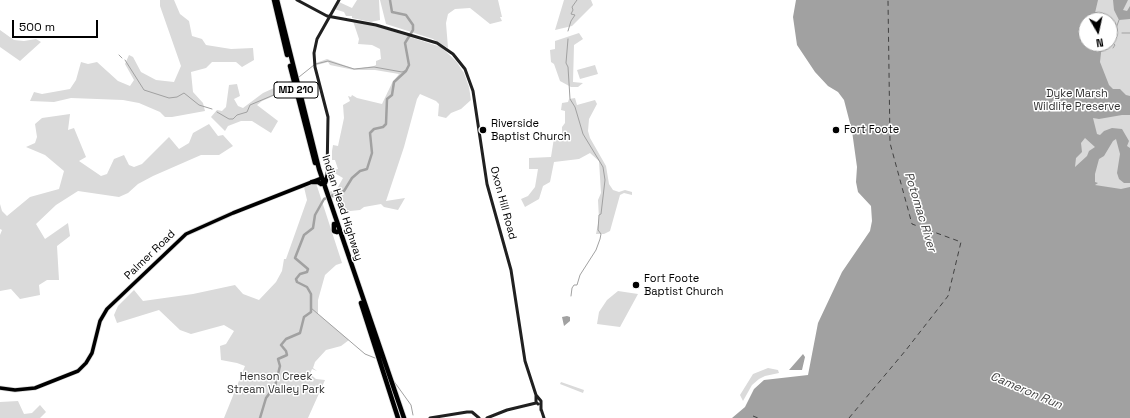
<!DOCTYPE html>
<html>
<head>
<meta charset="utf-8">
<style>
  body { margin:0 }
  #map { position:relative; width:1130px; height:418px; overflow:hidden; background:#fff; font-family:"Space Grotesk",sans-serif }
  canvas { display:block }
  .north { position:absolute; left:1078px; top:12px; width:40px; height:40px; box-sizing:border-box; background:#fff; border:1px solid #999; border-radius:50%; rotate:171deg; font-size:11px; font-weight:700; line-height:16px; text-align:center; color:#000 }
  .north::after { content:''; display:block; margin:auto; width:14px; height:18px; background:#000; clip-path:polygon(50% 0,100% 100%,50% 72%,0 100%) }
  .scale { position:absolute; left:12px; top:20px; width:86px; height:18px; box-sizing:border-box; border:2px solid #000; border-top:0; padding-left:5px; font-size:12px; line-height:14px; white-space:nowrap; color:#000; -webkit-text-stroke:3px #fff; paint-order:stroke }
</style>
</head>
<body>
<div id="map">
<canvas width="1130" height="418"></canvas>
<div class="north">N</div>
<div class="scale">500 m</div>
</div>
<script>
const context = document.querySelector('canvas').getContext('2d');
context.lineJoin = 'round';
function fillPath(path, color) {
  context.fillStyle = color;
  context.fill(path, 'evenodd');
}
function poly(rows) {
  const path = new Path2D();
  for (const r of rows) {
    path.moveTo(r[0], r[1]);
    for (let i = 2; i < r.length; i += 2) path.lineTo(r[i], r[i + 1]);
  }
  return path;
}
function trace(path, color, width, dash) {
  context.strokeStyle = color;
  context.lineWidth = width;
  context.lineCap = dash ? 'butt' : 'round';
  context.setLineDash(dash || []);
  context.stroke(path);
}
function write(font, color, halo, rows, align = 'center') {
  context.font = font + ' "Space Grotesk",sans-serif';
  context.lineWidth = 3;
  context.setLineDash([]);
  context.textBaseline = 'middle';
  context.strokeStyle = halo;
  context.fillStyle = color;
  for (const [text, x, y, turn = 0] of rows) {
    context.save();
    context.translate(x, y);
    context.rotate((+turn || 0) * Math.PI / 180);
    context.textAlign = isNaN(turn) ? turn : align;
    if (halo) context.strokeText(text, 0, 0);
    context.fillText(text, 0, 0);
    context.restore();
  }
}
fillPath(poly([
  [160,0,174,0,180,14,189,21,192,36,202,39,206,45,231,49,253,48,254,60,242,67,236,62,212,62,206,68,191,72,193,92,203,103,205,111,172,117,165,117,160,112,139,103,123,100,71,98,54,102,30,101,34,92,42,94,70,89,76,80,81,62,88,64,97,62,118,81,130,86,134,80,125,64,129,55,133,57,141,72,156,80,174,82,181,66,160,6],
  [357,0,379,0,380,20,371,22,352,18,352,16,346,16,344,12,334,9,339,2,352,8],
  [380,0,498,0,502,17,500,17,502,21,490,24,470,8,455,9,448,14,446,23,448,48,433,39,386,24],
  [564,0,591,0,593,5,572,26,555,30],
  [1016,0,1130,0,1130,237,1064,189],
  [1086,20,1110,20,1110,44,1086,44],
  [353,21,376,26,441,47,456,61,464,73,469,87,471,100,461,109,451,113,446,118,438,116,439,104,436,101,420,94,417,99,404,147,386,201,405,198,398,210,384,207,381,204,364,207,360,210,340,212,340,211,344,209,339,197,331,198,329,192,337,189,343,178,331,171,338,169,335,160,332,160,332,151,333,145,338,146,344,118,343,105,350,101,348,96,351,97,352,95,357,98,382,104,392,83,399,74,375,70,354,70,330,65,328,62,317,65,316,63,327,59,355,69,374,66,376,65,376,61,381,59,380,49,372,45,358,44,359,39],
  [0,30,14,40,24,41,36,39,41,42,20,61,0,47],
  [579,33,583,39,574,45,573,82,583,83,578,87,571,87,560,81,554,64,551,62,550,50,555,49,555,41],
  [595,65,598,74,580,79,577,70],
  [237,84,240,96,234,99,238,106,243,108,263,93,274,88,279,91,276,95,262,101,257,105,278,121,271,133,252,121,241,121,228,126,225,131,211,117,217,110,222,111,226,107,229,85],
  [575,98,577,105,595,100,597,104,589,119,588,131,590,138,606,166,609,184,613,190,619,192,625,190,632,192,632,195,624,193,620,195,610,231,604,234,596,234,599,219,598,200,601,193,599,161,590,153,579,159,554,162,550,182,543,186,539,199,525,207,521,199,528,196,535,187,538,169,529,169,529,158,551,157,554,138,562,136,562,127,565,123,565,111,561,110,562,103,568,102,569,99],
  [70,114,68,130,74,128,86,157,79,161,101,176,107,174,114,159,124,155,129,165,134,167,142,164,169,137,179,149,189,143,193,133,209,124,218,136,223,135,233,146,219,155,201,155,153,176,138,184,128,193,119,197,78,191,56,205,36,224,45,239,68,223,70,236,57,246,59,280,47,280,39,285,40,295,20,299,11,289,0,291,0,235,2,230,0,229,0,204,2,211,7,216,30,197,59,189,64,171,45,155,26,147,35,143,37,137,35,124,42,118],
  [316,183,342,263,336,265,325,275,318,300,318,314,349,340,341,346,326,350,315,362,313,368,317,371,312,369,310,374,316,379,325,380,308,418,224,418,245,366,237,363,221,360,220,346,226,344,234,331,224,325,191,334,180,330,159,310,117,323,114,315,118,306,134,290,143,301,193,294,235,285,243,294,259,300,276,282,282,271,284,259,286,259,307,200,304,187],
  [618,291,638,294,620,327,597,324,599,312,607,300],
  [768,368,778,370,779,373,765,376,759,379,752,385,743,401,740,395,753,374],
  [561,382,584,390,583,393,560,384],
  [18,401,24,414,32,413,40,405,46,412,40,418,0,418,0,402]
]), '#dadada');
fillPath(poly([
  [796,0,1098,0,1095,13,1099,20,1086,20,1086,44,1102,44,1100,62,1109,85,1113,89,1120,89,1126,95,1130,96,1130,115,1122,115,1099,119,1093,118,1097,134,1100,135,1104,131,1112,128,1122,129,1129,141,1127,146,1130,148,1130,183,1124,183,1119,179,1117,173,1120,154,1116,139,1113,141,1104,156,1099,159,1095,174,1095,182,1098,183,1095,185,1121,189,1130,187,1130,418,732,418,745,407,754,389,764,380,808,375,818,323,842,272,870,231,872,221,871,206,858,192,856,182,857,167,852,131,844,100,838,92,828,86,815,72,797,45,793,17],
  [1085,138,1095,147,1089,151,1087,156,1075,167,1076,158,1082,152,1081,143],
  [1113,0,1128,0,1123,10,1127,11,1130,6,1130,19,1119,20,1114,10],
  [567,316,570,317,570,321,564,326,562,317],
  [803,354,805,357,802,370,789,370]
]), '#a1a1a1');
trace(poly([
  [568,31,571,21,575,15,571,14,573,10,572,7,577,0],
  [1122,33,1130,33],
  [568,39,566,63,568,67,570,99,575,107,583,134,603,167,605,180,601,214,599,215,598,230,601,234,600,239,596,250,580,275,577,285,574,285,572,288,571,296],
  [1105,46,1108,44],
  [1113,48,1115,45,1110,40,1110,34,1115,31,1119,20],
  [119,55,122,58],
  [125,60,144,90,169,98,177,97,184,93,199,105,212,109],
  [316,64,328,61,354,69,374,67,402,72,407,70],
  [299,77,314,65],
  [217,112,229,119,233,119,237,115,247,112,250,105,276,94,276,88,283,87,289,82],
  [311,308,365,354,375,358],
  [385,359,392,377],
  [393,380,411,405,413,415]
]), '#a1a1a1', 1);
trace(poly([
  [260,418,266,398,275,386,280,366,278,359,287,355,286,351,281,345,286,339,300,333,304,317,311,312,311,294,307,287,297,282,296,279,300,274,307,272,308,269,295,258,304,235,313,228,315,215,324,199,344,191,352,178,360,171,367,169,372,153,370,133,374,129,383,127,386,124,387,99,392,95,394,82,406,71,409,65,405,43,413,30,413,25,406,15,392,12,390,0]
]), '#a1a1a1', 2.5);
trace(poly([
  [753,416,758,418],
  [849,418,906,350,948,296,961,242,912,224,890,143,888,0]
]), '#424242', 1, [5, 4]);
const primary = poly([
  [0,388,15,390,35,388,78,371,86,363,92,353,100,321,107,309,186,234,233,213,322,178]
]);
const highway = poly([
  [274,0,287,55],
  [277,0,319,169,404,418],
  [290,66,315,163],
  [312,182,318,182,321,184],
  [325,183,328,175],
  [334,224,334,231,337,232],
  [361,303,398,418]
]);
trace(primary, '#dbdbdb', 5);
trace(highway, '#dbdbdb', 6);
trace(poly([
  [297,0,327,16,376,25,437,43,453,54,465,69,473,91,487,184,511,270,525,361,536,395,536,402,538,404],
  [327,176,328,117,315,67,314,53,317,39,339,0],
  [536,395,541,401,541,410],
  [541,409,544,418],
  [430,418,467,412,472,412,479,418],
  [487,418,507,410,536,403]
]), '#202020', 3);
trace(primary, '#000', 3.5);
trace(highway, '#000', 4.5);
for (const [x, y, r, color] of [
  [483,130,4,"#000"],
  [836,130,4,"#000"],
  [636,285,4,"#000"]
]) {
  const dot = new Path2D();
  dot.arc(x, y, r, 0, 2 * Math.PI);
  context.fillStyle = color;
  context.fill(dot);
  trace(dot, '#fff', 1.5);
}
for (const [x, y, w] of [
  [296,90,44]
]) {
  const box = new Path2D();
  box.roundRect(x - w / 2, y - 8, w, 16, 3);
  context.fillStyle = '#fff';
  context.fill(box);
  trace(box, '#000', 1);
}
write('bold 10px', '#000', null, [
  ["MD 210",296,90]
]);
write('11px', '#313131', '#fff', [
  ["Dyke Marsh",1077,94],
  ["Wildlife Preserve",1077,107],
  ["Henson Creek",276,377],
  ["Stream Valley Park",276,390]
]);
write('11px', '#000', '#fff', [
  ["Riverside",491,124],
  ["Baptist Church",491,137],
  ["Fort Foote",844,130],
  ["Fort Foote",644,279],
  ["Baptist Church",644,292]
], 'left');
write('11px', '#000', '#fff', [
  ["Oxon Hill Road",503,203,75],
  ["Indian Head Highway",342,208,72],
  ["Palmer Road",150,255,-44]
]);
write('italic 12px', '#424242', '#fff', [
  ["Potomac River",920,212,73],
  ["Cameron Run",1026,391,23]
]);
</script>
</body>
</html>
